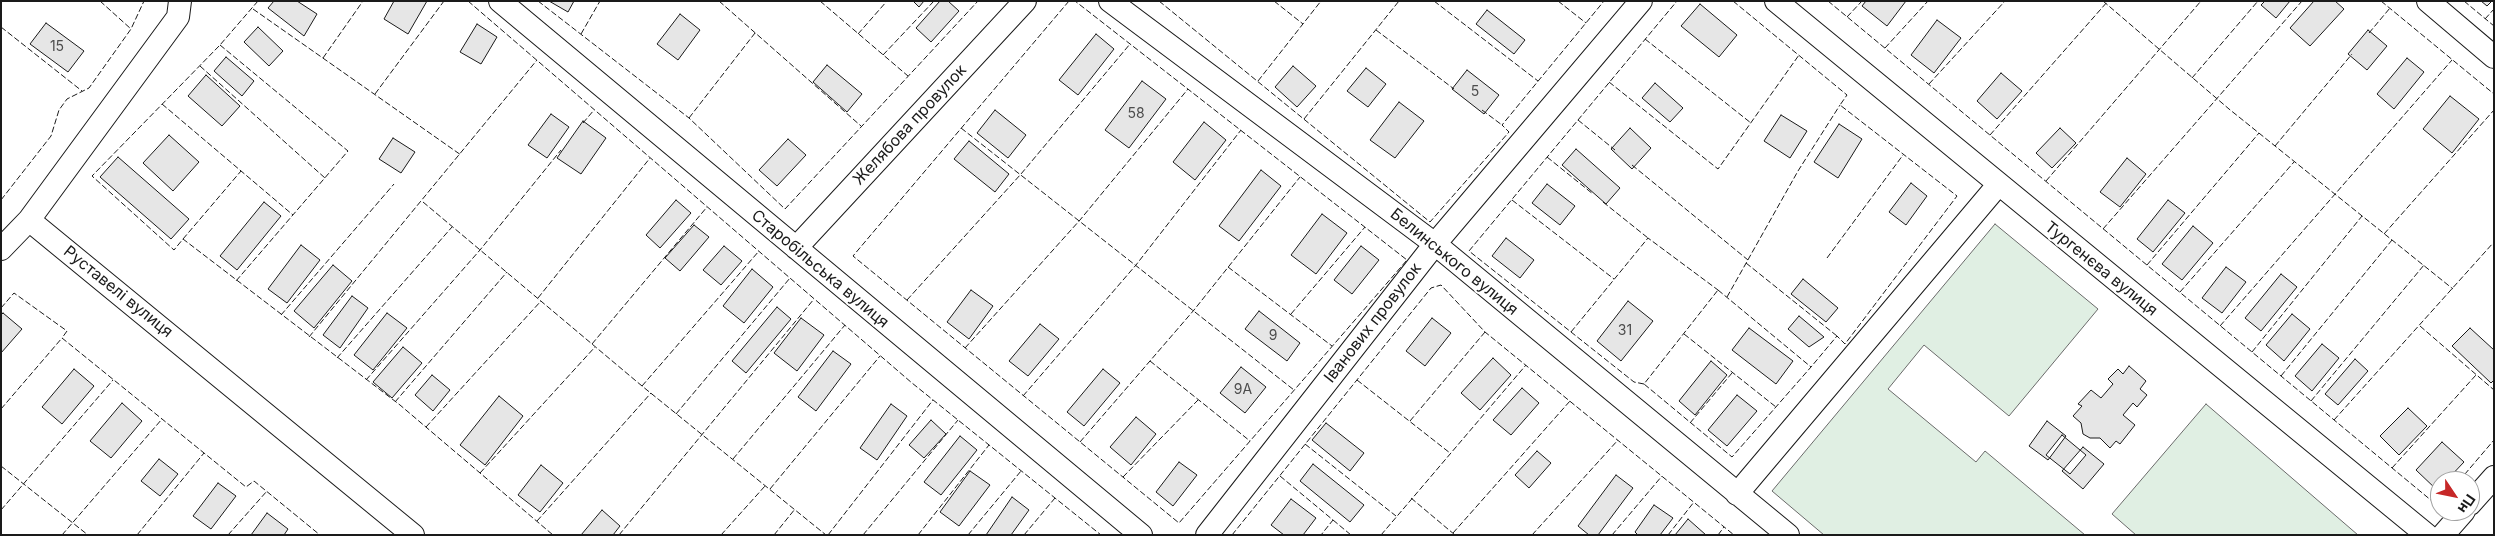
<!DOCTYPE html>
<html>
<head>
<meta charset="utf-8">
<style>
  body { margin:0 }
  #map { position:relative; width:2495px; height:536px; overflow:hidden; background:#fff; font-family:Inter,sans-serif }
  canvas { display:block }
  .frame { position:absolute; inset:0; border:2px solid #1a1a1a; pointer-events:none }
  .north { position:absolute; left:2430px; top:471px; width:50px; height:50px; box-sizing:border-box; background:#fff; border:1px solid #a3a3a3; border-radius:50%; rotate:124deg; font-size:14px; font-weight:700; line-height:20px; text-align:center; color:#1a1a1a }
  .north::after { content:''; display:block; margin:auto; width:18px; height:22px; background:#c62828; clip-path:polygon(50% 0,100% 100%,50% 72%,0 100%) }
</style>
</head>
<body>
<div id="map">
<canvas width="2495" height="536"></canvas>
<div class="frame"></div>
<div class="north">Пн</div>
</div>
<script>
const context = document.querySelector('canvas').getContext('2d');
context.lineJoin = 'round';
function fillPath(path, color) {
  context.fillStyle = color;
  context.fill(path, 'evenodd');
}
function poly(rows) {
  const path = new Path2D();
  for (const r of rows) {
    path.moveTo(r[0], r[1]);
    for (let i = 2; i < r.length; i += 2) path.lineTo(r[i], r[i + 1]);
  }
  return path;
}
function trace(path, color, width, dash) {
  context.strokeStyle = color;
  context.lineWidth = width;
  context.lineCap = dash ? 'butt' : 'round';
  context.setLineDash(dash || []);
  context.stroke(path);
}
function write(font, color, halo, rows, align = 'center') {
  context.font = font + ' Inter,sans-serif';
  context.lineWidth = 4;
  context.setLineDash([]);
  context.textBaseline = 'middle';
  context.strokeStyle = halo;
  context.fillStyle = color;
  for (const [text, x, y, turn = 0] of rows) {
    context.save();
    context.translate(x, y);
    context.rotate((+turn || 0) * Math.PI / 180);
    context.textAlign = isNaN(turn) ? turn : align;
    if (halo) context.strokeText(text, 0, 0);
    context.fillText(text, 0, 0);
    context.restore();
  }
}
const green = poly([
  [1995,224,2098,309,2009,416,1924,345,1888,389,1976,462,1985,451,2085,535,1824,535,1772,491,1995,224],
  [2206,404,2358,535,2136,535,2112,514,2206,404]
]);
fillPath(green, '#e0efe3');
trace(green, '#6a6a6a', 1);
const building = poly([
  [274,1,297,1,317,14,304,36,268,8,274,1],
  [394,1,427,1,408,34,384,19,394,1],
  [549,1,574,1,568,12,549,1],
  [913,1,924,1,919,7,913,1],
  [940,1,948,1,959,11,931,42,916,28,940,1],
  [1866,1,1906,1,1887,26,1862,6,1866,1],
  [2265,1,2290,1,2276,18,2261,5,2265,1],
  [2314,1,2335,1,2344,9,2310,46,2290,28,2314,1],
  [2481,1,2492,1,2487,6,2481,1],
  [1700,4,1737,35,1719,57,1681,26,1700,4],
  [1487,10,1525,40,1514,54,1476,24,1487,10],
  [680,14,700,30,678,60,657,44,680,14],
  [1937,20,1961,38,1934,73,1911,55,1937,20],
  [46,23,84,51,68,72,30,44,46,23],
  [477,24,497,37,481,64,460,52,477,24],
  [258,27,283,51,269,66,244,42,258,27],
  [2368,30,2387,46,2367,70,2348,54,2368,30],
  [1096,34,1114,49,1078,95,1059,80,1096,34],
  [226,57,254,81,242,96,214,71,226,57],
  [2407,58,2424,72,2394,109,2377,94,2407,58],
  [827,65,862,94,847,112,813,82,827,65],
  [1293,66,1316,86,1297,107,1275,87,1293,66],
  [1366,68,1386,84,1368,107,1347,91,1366,68],
  [1467,70,1499,95,1484,114,1452,89,1467,70],
  [2001,73,2022,91,1997,119,1977,101,2001,73],
  [206,75,240,106,222,126,188,96,206,75],
  [1142,81,1166,99,1129,148,1105,130,1142,81],
  [1655,83,1683,108,1670,122,1642,98,1655,83],
  [2450,96,2479,119,2452,153,2423,129,2450,96],
  [1399,102,1424,121,1395,158,1370,140,1399,102],
  [995,110,1026,135,1008,158,977,133,995,110],
  [551,114,569,127,547,158,528,145,551,114],
  [1781,115,1807,131,1790,158,1764,141,1781,115],
  [583,121,606,138,581,174,557,158,583,121],
  [1204,122,1226,140,1195,180,1173,162,1204,122],
  [1839,124,1862,139,1838,178,1814,162,1839,124],
  [1630,128,1651,148,1632,169,1611,149,1630,128],
  [2060,128,2076,143,2052,168,2036,153,2060,128],
  [169,135,199,162,173,191,143,163,169,135],
  [393,138,415,152,401,173,379,159,393,138],
  [788,139,806,155,777,186,759,170,788,139],
  [969,141,1009,174,995,192,954,159,969,141],
  [1576,149,1620,188,1606,204,1562,165,1576,149],
  [118,157,189,219,171,239,100,177,118,157],
  [2127,158,2146,174,2120,207,2100,192,2127,158],
  [1261,170,1281,186,1239,241,1219,226,1261,170],
  [1911,183,1927,196,1906,225,1889,212,1911,183],
  [1547,184,1575,206,1560,225,1532,203,1547,184],
  [676,200,691,213,660,248,646,235,676,200],
  [2168,200,2185,213,2153,252,2137,239,2168,200],
  [264,202,281,216,237,270,220,256,264,202],
  [1322,214,1347,233,1316,274,1291,255,1322,214],
  [694,225,709,237,680,271,665,258,694,225],
  [2193,226,2213,243,2182,280,2162,264,2193,226],
  [1506,238,1534,260,1520,278,1492,256,1506,238],
  [301,245,320,260,287,303,268,289,301,245],
  [724,246,742,261,721,285,703,270,724,246],
  [1361,246,1379,260,1352,294,1334,280,1361,246],
  [333,265,352,281,314,328,294,311,333,265],
  [2226,267,2246,282,2222,313,2202,298,2226,267],
  [752,269,773,287,744,323,723,306,752,269],
  [2281,274,2297,287,2261,331,2245,318,2281,274],
  [1803,279,1838,308,1826,322,1791,294,1803,279],
  [971,290,993,306,969,339,947,322,971,290],
  [352,296,368,308,340,348,323,335,352,296],
  [1628,301,1653,321,1621,361,1597,341,1628,301],
  [777,307,791,319,746,373,732,361,777,307],
  [1259,311,1300,343,1287,361,1245,329,1259,311],
  [3,313,22,329,1,353,1,315,3,313],
  [387,313,407,328,373,370,354,355,387,313],
  [2292,314,2310,329,2284,361,2266,345,2292,314],
  [1799,316,1824,337,1809,347,1788,329,1799,316],
  [801,318,824,335,797,371,774,353,801,318],
  [1432,318,1451,333,1425,366,1406,351,1432,318],
  [1040,324,1059,339,1028,376,1009,361,1040,324],
  [1749,328,1793,361,1776,384,1732,350,1749,328],
  [2470,328,2494,350,2494,380,2491,383,2452,346,2470,328],
  [2322,344,2339,358,2312,391,2295,376,2322,344],
  [403,347,422,363,392,398,373,382,403,347],
  [833,351,851,364,816,411,798,397,833,351],
  [1493,358,1511,375,1480,410,1461,393,1493,358],
  [2355,359,2368,371,2338,405,2325,394,2355,359],
  [1711,361,1727,375,1695,415,1679,401,1711,361],
  [2129,366,2146,381,2140,389,2147,395,2137,407,2133,403,2123,415,2135,425,2120,444,2116,441,2110,448,2100,438,2090,438,2083,434,2081,423,2073,416,2082,406,2078,404,2091,390,2101,398,2113,384,2108,379,2118,369,2123,374,2129,366],
  [1241,367,1266,387,1245,413,1220,393,1241,367],
  [74,369,94,386,62,424,42,407,74,369],
  [1103,369,1120,383,1084,426,1067,412,1103,369],
  [432,375,450,390,433,411,415,395,432,375],
  [1522,388,1539,403,1511,435,1493,420,1522,388],
  [1737,395,1757,411,1727,446,1708,430,1737,395],
  [499,396,523,416,485,465,460,445,499,396],
  [122,403,142,421,111,458,90,441,122,403],
  [891,404,907,416,877,460,860,448,891,404],
  [2408,408,2427,426,2399,455,2380,436,2408,408],
  [1136,417,1156,434,1131,465,1110,447,1136,417],
  [931,420,946,434,924,458,909,445,931,420],
  [2047,421,2066,436,2048,460,2029,446,2047,421],
  [1326,423,1364,453,1350,471,1312,440,1326,423],
  [2062,435,2086,455,2070,474,2046,455,2062,435],
  [960,436,977,450,941,495,924,482,960,436],
  [2442,442,2464,462,2446,481,2440,481,2440,487,2437,490,2416,470,2442,442],
  [2083,447,2104,464,2083,489,2062,471,2083,447],
  [1537,451,1551,463,1529,488,1515,475,1537,451],
  [159,459,178,474,160,496,141,481,159,459],
  [1179,462,1197,475,1173,506,1156,492,1179,462],
  [1313,464,1364,505,1350,522,1300,481,1313,464],
  [541,465,563,483,540,512,518,495,541,465],
  [970,471,990,485,959,526,940,512,970,471],
  [1616,475,1633,488,1598,535,1589,535,1578,526,1616,475],
  [218,483,236,496,211,529,193,516,218,483],
  [1012,497,1029,510,1011,535,986,535,1012,497],
  [1291,499,1316,518,1303,535,1284,535,1271,525,1291,499],
  [1654,505,1673,518,1660,535,1638,535,1635,532,1654,505],
  [602,510,620,526,613,535,581,535,602,510],
  [267,513,288,529,284,535,251,535,267,513],
  [1688,519,1706,535,1675,535,1688,519]
]);
fillPath(building, '#e6e6e6');
trace(building, '#1a1a1a', 1);
const street = poly([
  [180,1,178,17,29,220,413,535],
  [500,1,1141,535],
  [1110,1,1435,244,1788,535],
  [1776,1,2427,535],
  [2428,1,2494,57],
  [796,248,1025,1],
  [1,249,29,220],
  [1737,494,1998,185],
  [2470,504,2494,477],
  [1207,535,1435,244,1641,1],
  [2443,535,2464,511]
]);
trace(street, '#1a1a1a', 24);
trace(street, '#fff', 22);
trace(poly([
  [100,1,131,29],
  [258,1,220,45,92,176,174,250,183,239,400,405,553,535],
  [468,1,912,383,1101,535],
  [538,1,689,118,785,209,978,1],
  [719,1,861,126],
  [820,1,908,76],
  [1069,1,853,256,1179,523,1407,260,1075,1],
  [1159,1,1430,222,1509,132,1502,125,1604,1],
  [1274,1,1303,24],
  [1434,1,1538,81],
  [1558,1,1586,23],
  [1733,1,1847,95,1840,105,1957,196,1845,344,1837,336,1811,367],
  [1828,1,2438,506,2440,504],
  [2103,1,2229,109,2453,289],
  [2381,1,2494,94],
  [2464,1,2494,26],
  [253,9,461,155],
  [1847,17,1862,1],
  [2485,19,2494,9],
  [1,27,82,91],
  [1376,30,1454,89],
  [2369,33,2390,8],
  [581,34,600,1],
  [858,34,887,1],
  [1645,39,1751,123],
  [220,45,348,151,236,281],
  [1885,48,1928,1],
  [883,55,934,1],
  [323,58,363,1],
  [200,66,325,178],
  [2192,78,2258,1],
  [1258,81,1321,1],
  [1609,82,1718,169,1799,55],
  [1929,84,2005,1],
  [375,94,444,1],
  [162,104,293,215],
  [1482,110,1502,125],
  [689,118,755,33],
  [1304,119,1399,1],
  [1578,120,1615,150],
  [583,123,594,110],
  [961,128,1294,390],
  [1990,135,2108,1],
  [2275,146,2352,54],
  [1547,157,1593,194],
  [1632,165,1748,260],
  [2046,181,2201,1],
  [1,200,51,136,59,110,67,99,89,88,131,29,144,1],
  [1512,200,1614,279],
  [423,202,642,386,826,535],
  [1603,202,1648,238],
  [2103,229,2302,1],
  [2384,234,2494,110],
  [183,239,241,171],
  [1827,258,1903,155],
  [1746,263,1837,336],
  [2147,265,2259,133],
  [1228,267,1332,346],
  [1718,290,1811,367,1732,457,1644,384,1718,290],
  [2180,292,2294,162],
  [1727,297,1798,171,1840,105],
  [538,298,650,158],
  [907,300,1021,174,1130,44],
  [1,308,14,293,67,331,62,338,246,487,254,481,320,535],
  [1291,314,1365,227],
  [281,315,394,184],
  [2220,326,2452,60],
  [2420,326,2494,390],
  [1571,332,1648,238,1718,290],
  [1684,334,1776,407],
  [309,337,537,60],
  [592,344,707,207],
  [965,348,1080,220,1188,89],
  [2252,352,2362,216],
  [337,358,452,227],
  [1150,361,1250,441],
  [2281,376,2392,240],
  [366,380,480,250,561,150],
  [1357,380,1450,453],
  [1644,384,1634,382,1469,251,1677,1],
  [642,386,759,251],
  [1023,396,1136,265,1241,130],
  [2311,401,2424,265],
  [395,402,507,272],
  [1,409,62,338],
  [676,414,790,278],
  [2334,420,2494,242],
  [1410,421,1485,332],
  [1690,423,1732,373],
  [426,427,541,301],
  [1080,442,1194,310,1300,177],
  [1305,444,1396,516],
  [733,459,845,325],
  [1,466,88,535],
  [2392,468,2476,375],
  [480,473,595,347],
  [1280,476,1333,520,1321,535],
  [1123,477,1198,400],
  [2459,481,2494,440],
  [770,489,880,356],
  [1411,498,1455,535],
  [1,510,113,380],
  [1333,520,1351,535],
  [537,521,651,393],
  [1453,533,1570,401],
  [62,535,162,419],
  [137,535,204,453],
  [228,535,267,491],
  [619,535,814,299],
  [721,535,765,486],
  [774,535,795,509],
  [828,535,933,400],
  [863,535,958,420],
  [918,535,989,445],
  [968,535,1021,471],
  [1024,535,1055,498],
  [1232,535,1431,288,1441,285,1485,332,1734,535],
  [1381,535,1526,365],
  [1532,535,1618,440],
  [1612,535,1662,476],
  [1668,535,1694,502],
  [1718,535,1724,527]
]), '#1a1a1a', 1, [6, 2.5]);
write('14px', '#4d4d4d', null, [
  ["15",57,47],
  ["5",1475,92],
  ["58",1136,114],
  ["31",1625,331],
  ["9",1273,336],
  ["9А",1243,390]
]);
write('16px', '#1a1a1a', '#fff', [
  ["Желябова провулок",910,125,-47],
  ["Белинського вулиця",1454,262,39],
  ["Старобільська вулиця",820,269,40],
  ["Тургенєва вулиця",2101,269,39],
  ["Руставелі вулиця",118,292,39],
  ["Іванових провулок",1373,323,-52]
]);
</script>
</body>
</html>
